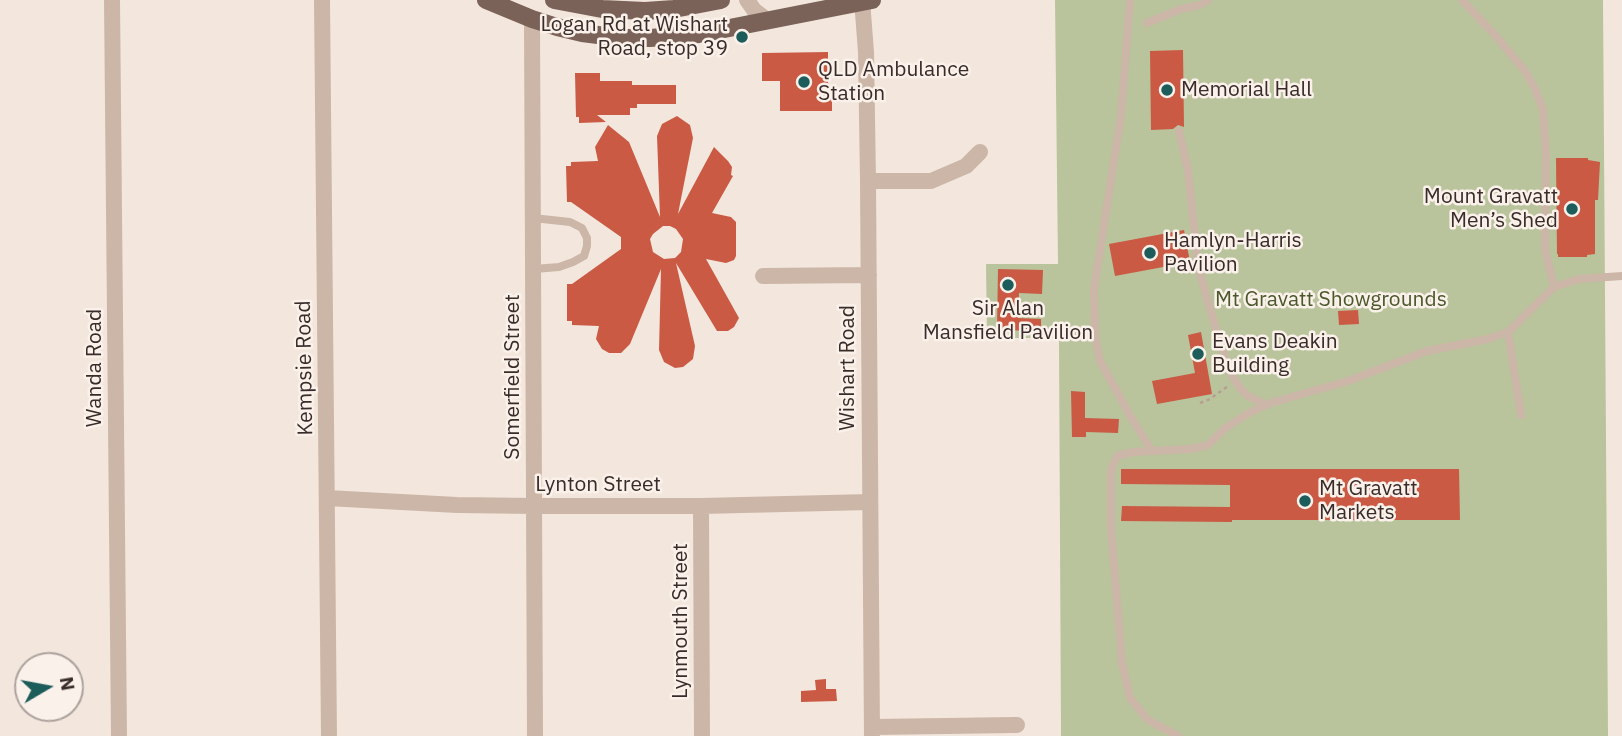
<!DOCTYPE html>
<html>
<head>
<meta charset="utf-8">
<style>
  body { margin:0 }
  #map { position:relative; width:1622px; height:736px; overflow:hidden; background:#f3e7dd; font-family:"IBM Plex Sans",sans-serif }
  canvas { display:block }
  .north { position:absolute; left:14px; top:652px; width:70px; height:70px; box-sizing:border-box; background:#faf1ea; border:2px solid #ada29d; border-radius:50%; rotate:80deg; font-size:19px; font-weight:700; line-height:28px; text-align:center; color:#392c29 }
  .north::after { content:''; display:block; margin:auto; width:24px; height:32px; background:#1c5c5b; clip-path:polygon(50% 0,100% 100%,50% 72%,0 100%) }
</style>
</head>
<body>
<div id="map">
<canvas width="1622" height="736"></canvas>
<div class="north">N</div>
</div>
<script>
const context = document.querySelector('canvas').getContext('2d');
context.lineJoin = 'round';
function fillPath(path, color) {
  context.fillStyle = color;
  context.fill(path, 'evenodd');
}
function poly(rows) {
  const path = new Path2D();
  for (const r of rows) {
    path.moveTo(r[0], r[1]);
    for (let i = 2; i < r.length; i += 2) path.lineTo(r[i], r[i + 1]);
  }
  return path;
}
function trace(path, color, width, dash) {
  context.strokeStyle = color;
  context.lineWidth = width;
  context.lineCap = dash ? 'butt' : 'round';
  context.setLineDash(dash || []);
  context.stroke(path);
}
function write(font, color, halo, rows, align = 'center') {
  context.font = font + ' "IBM Plex Sans",sans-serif';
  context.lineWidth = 5;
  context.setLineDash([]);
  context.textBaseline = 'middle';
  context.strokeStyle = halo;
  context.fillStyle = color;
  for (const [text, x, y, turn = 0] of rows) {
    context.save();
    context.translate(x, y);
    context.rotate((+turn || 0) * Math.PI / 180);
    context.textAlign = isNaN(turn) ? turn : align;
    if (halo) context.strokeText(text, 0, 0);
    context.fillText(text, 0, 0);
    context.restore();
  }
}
fillPath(poly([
  [1055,0,1603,0,1608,736,1061,736,1059,338,987,338,986,264,1058,264]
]), '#b9c39c');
fillPath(poly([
  [1183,50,1184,127,1178,125,1173,129,1151,130,1150,51],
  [828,52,828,83,832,87,832,111,780,111,780,81,762,81,762,53],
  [575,73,600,73,600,81,632,81,632,85,676,85,676,104,637,104,637,108,630,108,630,115,597,115,606,122,579,123,579,117,576,117],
  [677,116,690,125,693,138,678,214,714,147,728,161,732,167,731,175,733,176,712,213,731,217,736,222,736,256,734,260,726,263,706,259,739,318,734,327,728,331,717,331,676,263,695,346,693,359,683,367,675,368,664,362,659,350,661,269,630,344,621,353,609,353,602,349,596,339,599,326,572,325,572,321,567,321,567,284,572,284,621,249,621,237,571,202,567,202,566,166,571,166,571,162,598,161,595,147,608,125,629,142,660,217,657,136,662,124],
  [663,226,670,226,676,229,683,239,681,252,675,258,664,259,653,252,650,239,653,234],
  [1556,158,1588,158,1588,160,1600,162,1598,200,1595,200,1595,254,1587,255,1587,257,1558,257,1558,254,1557,254],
  [1184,230,1190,262,1115,276,1109,244],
  [998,269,1043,270,1042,294,1019,293,1018,318,1041,319,1041,331,997,330],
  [1358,310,1359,324,1339,325,1338,311],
  [1201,332,1212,394,1157,404,1152,381,1195,373,1188,335],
  [1071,391,1085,392,1085,418,1119,419,1118,433,1086,432,1086,437,1072,437],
  [1121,469,1459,469,1460,520,1232,520,1232,522,1121,521,1122,506,1230,507,1230,485,1121,484],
  [826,679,826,689,836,689,837,701,801,702,801,691,816,690,815,680]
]), '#ca5a44');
trace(poly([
  [1200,403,1210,399,1228,386]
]), '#b89f92', 2.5, [3.5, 3.5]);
trace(poly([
  [1130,0,1121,116,1094,289,1095,336,1100,361,1132,419,1152,451],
  [1462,0,1495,35,1525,71,1535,89,1543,109,1546,154,1545,249,1554,287],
  [1147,23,1181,9,1200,5,1208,0],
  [1179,131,1188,170,1198,266,1220,344,1231,374,1240,388,1248,396,1267,405],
  [533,218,570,222,582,228,587,238,587,246,584,256,573,262,559,267,534,269],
  [1508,332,1521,415],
  [1178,736,1148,720,1130,698,1122,663,1111,528,1111,470,1117,456,1133,452,1191,449,1208,445,1224,429,1247,414,1267,404,1348,381,1427,351,1488,339,1508,332,1554,287,1579,279,1622,276]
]), '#ccb6a8', 8);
trace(poly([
  [112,0,119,736],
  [322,0,329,736],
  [747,0,754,10,767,20],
  [862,0,866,52,868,181,872,736],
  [532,19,535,736],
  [868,181,931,181,966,166,980,152],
  [763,276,869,275],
  [327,498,457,505,535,506,701,506,870,502],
  [701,506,702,736],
  [872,727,1017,725]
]), '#ccb6a8', 16);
trace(poly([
  [486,0,532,19,557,27,582,33,622,38,650,38,699,34,872,0],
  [554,0,602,9,645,11,674,9,721,0]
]), '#7b6259', 18);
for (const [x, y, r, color] of [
  [742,37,7,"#1c5c5b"],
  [804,82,7,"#1c5c5b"],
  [1167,90,7,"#1c5c5b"],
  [1572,209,7,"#1c5c5b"],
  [1150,253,7,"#1c5c5b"],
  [1008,285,7,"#1c5c5b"],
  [1198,354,7,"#1c5c5b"],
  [1305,501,7,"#1c5c5b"]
]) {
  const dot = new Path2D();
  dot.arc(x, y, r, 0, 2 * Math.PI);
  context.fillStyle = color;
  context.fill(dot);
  trace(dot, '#faf1ea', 2.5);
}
write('21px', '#392c29', '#faf1ea', [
  ["Logan Rd at Wishart",728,25,"right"],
  ["Road, stop 39",728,49,"right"],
  ["QLD Ambulance",818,70],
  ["Station",818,94],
  ["Memorial Hall",1181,90],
  ["Mount Gravatt",1558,197,"right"],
  ["Men’s Shed",1558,221,"right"],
  ["Hamlyn-Harris",1164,241],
  ["Pavilion",1164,265],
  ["Sir Alan",1008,309,"center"],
  ["Mansfield Pavilion",1008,333,"center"],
  ["Evans Deakin",1212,342],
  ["Building",1212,366],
  ["Mt Gravatt",1319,489],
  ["Markets",1319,513]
], 'left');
write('21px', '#4b582b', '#faf1ea', [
  ["Mt Gravatt Showgrounds",1331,300]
]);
write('21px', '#392c29', '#faf1ea', [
  ["Wanda Road",95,368,-90],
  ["Kempsie Road",305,368,-91],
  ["Wishart Road",848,368,-90],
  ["Somerfield Street",513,377,-90],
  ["Lynton Street",598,485],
  ["Lynmouth Street",681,621,-90]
]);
</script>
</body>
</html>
